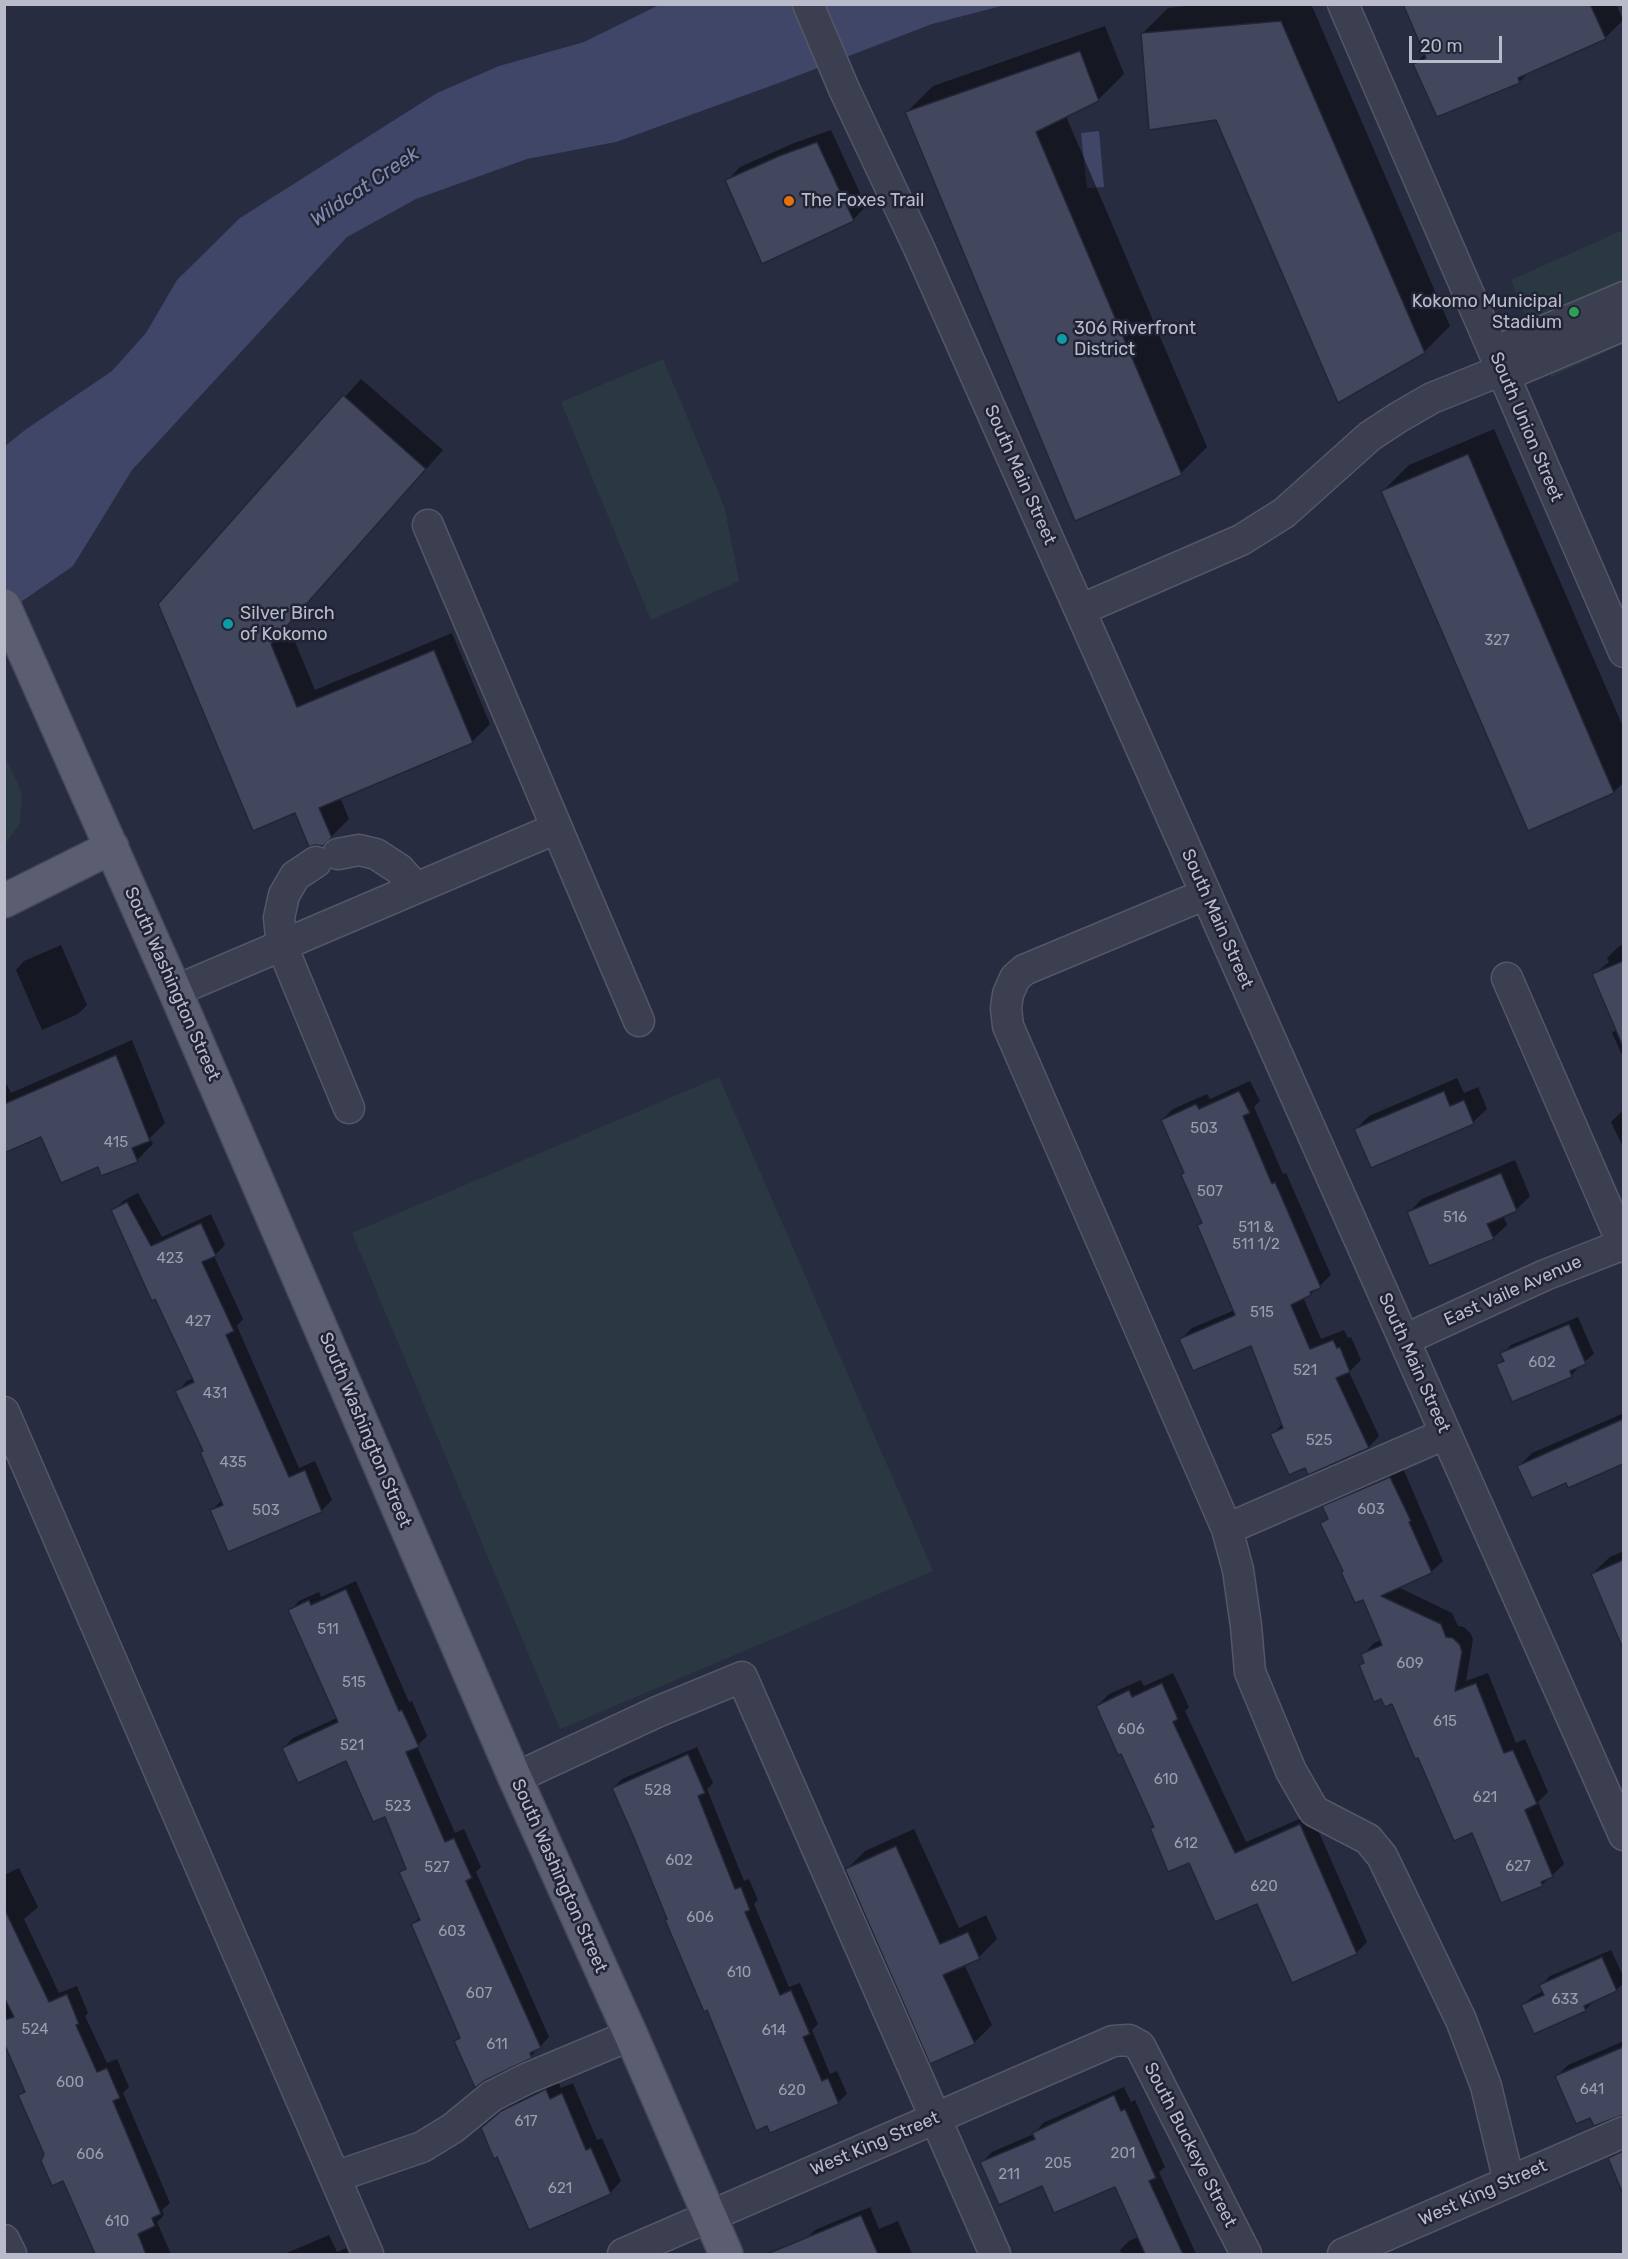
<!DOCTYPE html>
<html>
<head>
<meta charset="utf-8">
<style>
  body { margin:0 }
  #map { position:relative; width:1628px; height:2259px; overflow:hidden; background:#282c40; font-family:Rubik,sans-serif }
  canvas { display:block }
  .frame { position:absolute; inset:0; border:6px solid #b9bbca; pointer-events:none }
  .scale { position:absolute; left:1409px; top:36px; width:93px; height:27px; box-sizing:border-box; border:3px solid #b9bbca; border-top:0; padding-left:8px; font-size:18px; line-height:21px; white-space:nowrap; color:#b9bbca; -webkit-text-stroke:4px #212435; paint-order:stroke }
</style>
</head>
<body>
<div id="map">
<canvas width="1628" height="2259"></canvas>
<div class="frame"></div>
<div class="scale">20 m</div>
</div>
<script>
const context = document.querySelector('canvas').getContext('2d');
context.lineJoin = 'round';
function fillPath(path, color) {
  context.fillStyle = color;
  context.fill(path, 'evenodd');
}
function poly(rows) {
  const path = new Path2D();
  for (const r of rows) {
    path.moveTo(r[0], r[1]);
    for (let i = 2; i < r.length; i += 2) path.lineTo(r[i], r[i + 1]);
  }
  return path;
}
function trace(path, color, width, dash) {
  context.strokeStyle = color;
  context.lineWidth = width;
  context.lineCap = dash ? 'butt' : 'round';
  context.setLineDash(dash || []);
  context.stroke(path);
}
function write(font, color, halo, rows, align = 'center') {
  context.font = font + ' Rubik,sans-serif';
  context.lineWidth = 5;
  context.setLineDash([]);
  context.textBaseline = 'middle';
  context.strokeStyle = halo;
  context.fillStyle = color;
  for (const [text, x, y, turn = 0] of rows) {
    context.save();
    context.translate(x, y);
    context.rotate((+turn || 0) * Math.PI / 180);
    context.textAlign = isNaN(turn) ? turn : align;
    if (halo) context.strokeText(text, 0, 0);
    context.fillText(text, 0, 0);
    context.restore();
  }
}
fillPath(poly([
  [1623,230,1623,344,1551,377,1511,280],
  [663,359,724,506,739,581,651,620,561,402],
  [4,755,22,793,20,824,5,844],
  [719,1077,933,1571,560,1729,352,1233]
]), '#2a3941');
fillPath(poly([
  [659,5,1005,5,932,24,776,84,616,142,527,159,416,199,347,237,132,470,73,566,5,613,4,447,25,430,112,371,146,333,177,280,240,218,437,93,499,66,584,42],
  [1099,131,1104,187,1087,188,1081,133]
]), '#3f4668');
fillPath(poly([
  [1205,4,1311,4,1450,326,1424,352,1142,34,1168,8],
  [1406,4,1616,4,1623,20,1605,38,1530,71,1519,82,1414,65,1426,53],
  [1105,26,1124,74,1098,100,1066,116,1207,447,1181,473,907,112,933,86],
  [831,130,866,206,853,220,727,181,740,167,794,143],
  [361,379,443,450,288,625,315,690,452,633,490,724,472,742,340,797,349,819,331,837,296,811,160,604],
  [1494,429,1624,729,1624,782,1614,792,1383,491,1409,465],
  [1624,944,1624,1059,1612,1033,1617,1029,1593,975,1609,962,1607,958,1618,947],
  [61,945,87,1005,78,1014,42,1030,16,970,24,961],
  [132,1040,165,1123,150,1138,153,1144,137,1160,98,1165,42,1135,4,1152,4,1079,11,1093],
  [1457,1078,1464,1093,1478,1087,1487,1109,1473,1122,1356,1129,1369,1116],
  [1250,1081,1260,1101,1254,1107,1283,1174,1286,1173,1331,1275,1311,1294,1303,1297,1321,1339,1344,1330,1348,1338,1351,1337,1361,1360,1349,1372,1379,1436,1369,1447,1309,1473,1305,1466,1272,1435,1283,1423,1252,1344,1181,1339,1192,1328,1235,1310,1198,1225,1203,1221,1186,1173,1162,1120,1173,1109,1207,1094,1210,1099],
  [1622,1111,1624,1111,1624,1149,1611,1122],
  [1515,1160,1530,1196,1516,1210,1503,1215,1507,1225,1493,1238,1409,1212,1422,1199],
  [138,1193,162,1237,211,1214,225,1245,214,1256,243,1319,237,1326,299,1468,315,1461,332,1500,321,1511,229,1550,212,1510,222,1500,204,1451,177,1392,187,1381,194,1378,113,1211,123,1201],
  [1578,1317,1594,1354,1580,1365,1572,1375,1513,1400,1498,1365,1504,1358,1502,1354,1511,1345],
  [1624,1413,1624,1462,1569,1486,1566,1481,1519,1466,1532,1453],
  [1402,1466,1443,1561,1431,1572,1398,1587,1452,1613,1458,1626,1464,1627,1471,1634,1473,1639,1466,1681,1488,1673,1516,1743,1525,1739,1548,1792,1538,1802,1564,1864,1542,1885,1473,1831,1393,1702,1360,1666,1365,1661,1363,1655,1374,1643,1381,1640,1363,1598,1345,1571,1322,1523,1329,1517,1324,1507,1335,1495],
  [1624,1551,1624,1625,1616,1628,1592,1574,1610,1557],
  [356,1581,409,1702,412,1701,427,1736,417,1746,455,1833,464,1829,481,1867,476,1872,549,2037,531,2056,456,2041,461,2036,413,1924,420,1917,400,1873,407,1866,385,1815,347,1759,284,1748,293,1738,337,1718,290,1611,299,1601,319,1592,321,1597],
  [1173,1673,1189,1707,1185,1711,1246,1842,1311,1814,1367,1942,1356,1953,1258,1902,1190,1861,1152,1829,1155,1826,1122,1752,1097,1706,1109,1694,1141,1680,1144,1686],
  [697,1747,713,1783,707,1789,744,1881,749,1879,758,1900,754,1904,789,1987,800,1983,818,2024,812,2030,830,2074,837,2071,847,2094,838,2102,668,1919,613,1788,622,1779],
  [914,1829,959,1928,986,1915,997,1939,979,1957,964,1964,992,2025,974,2043,847,1869,865,1851],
  [19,1868,38,1907,24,1919,59,1993,77,1986,88,2013,85,2016,107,2063,117,2059,129,2087,123,2093,170,2203,162,2210,164,2215,157,2222,171,2254,96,2254,64,2179,46,2154,20,2095,26,2089,7,2046,4,2047,4,1875],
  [1611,1950,1624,1978,1624,1983,1616,1990,1594,2001,1585,2010,1523,2005,1532,1997,1544,1991,1541,1985,1550,1976],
  [1624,2041,1624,2114,1595,2124,1591,2116,1557,2076,1568,2065],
  [557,2079,561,2088,573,2083,597,2140,602,2138,621,2181,610,2193,498,2155,483,2128,515,2100],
  [1124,2087,1131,2102,1135,2100,1165,2167,1159,2172,1196,2254,1121,2254,1120,2250,1129,2241,1138,2237,1116,2185,1043,2184,982,2162,992,2152,1034,2134,1043,2123],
  [1624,2146,1624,2190,1610,2158],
  [870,2207,879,2229,898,2221,912,2254,813,2254,806,2239,815,2230],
  [329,2235,337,2252,346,2248,349,2254,284,2254]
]), '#0007');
const building = poly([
  [1403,4,1590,4,1606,39,1518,78,1520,83,1437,117,1413,64,1426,58,1403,4],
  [1281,21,1425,353,1338,403,1216,120,1149,130,1141,33,1281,21],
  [1080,51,1099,101,1036,132,1182,475,1075,521,905,112,1080,51],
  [817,142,854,221,762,264,725,180,779,156,817,142],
  [343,395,426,469,271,644,297,707,434,650,473,743,319,808,332,838,323,846,315,845,309,847,295,813,253,831,158,604,343,395],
  [1468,454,1614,793,1528,831,1381,491,1468,454],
  [1623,961,1623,1047,1592,974,1623,961],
  [116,1055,150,1141,132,1148,138,1162,101,1176,98,1167,61,1183,41,1137,4,1153,4,1104,116,1055],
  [1239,1091,1250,1113,1243,1116,1272,1184,1275,1182,1321,1288,1310,1292,1311,1295,1291,1305,1310,1349,1333,1340,1337,1348,1340,1347,1350,1372,1336,1378,1369,1448,1308,1475,1305,1468,1289,1475,1270,1434,1283,1428,1251,1346,1193,1371,1179,1339,1235,1315,1197,1225,1202,1223,1181,1175,1184,1173,1161,1120,1196,1104,1199,1109,1239,1091],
  [1444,1091,1450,1106,1464,1100,1474,1124,1371,1168,1354,1129,1444,1091],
  [1501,1173,1517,1211,1487,1224,1494,1239,1429,1266,1407,1212,1501,1173],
  [127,1202,151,1246,201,1223,216,1256,202,1262,234,1331,226,1335,289,1477,305,1470,322,1512,228,1552,210,1510,223,1505,200,1452,203,1451,175,1391,194,1382,155,1299,152,1301,148,1293,111,1210,127,1202],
  [1569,1324,1586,1364,1570,1371,1572,1377,1512,1402,1496,1364,1504,1361,1500,1353,1569,1324],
  [1623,1419,1623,1464,1568,1488,1566,1483,1532,1498,1517,1466,1623,1419],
  [1390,1477,1411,1521,1409,1522,1432,1573,1381,1596,1441,1624,1446,1637,1453,1638,1460,1645,1462,1652,1455,1691,1476,1683,1504,1753,1513,1750,1537,1804,1525,1810,1553,1877,1541,1882,1543,1886,1501,1903,1472,1833,1454,1841,1418,1758,1415,1759,1392,1704,1385,1707,1381,1699,1374,1702,1359,1665,1364,1663,1361,1654,1382,1645,1363,1600,1355,1603,1341,1572,1343,1571,1320,1523,1328,1519,1322,1506,1390,1477],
  [1623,1560,1623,1649,1591,1574,1623,1560],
  [346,1589,399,1711,402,1710,419,1747,406,1752,445,1842,454,1838,472,1878,466,1881,541,2048,530,2053,532,2058,484,2081,475,2088,454,2041,460,2038,411,1924,420,1920,399,1872,406,1869,385,1817,373,1822,346,1761,298,1783,282,1748,338,1722,288,1610,309,1600,311,1605,346,1589],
  [1162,1683,1178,1719,1173,1722,1235,1853,1300,1824,1357,1954,1292,1983,1257,1904,1215,1922,1189,1863,1168,1872,1150,1828,1154,1827,1121,1754,1118,1755,1096,1706,1129,1690,1132,1697,1162,1683],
  [688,1754,705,1793,698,1796,735,1889,741,1887,750,1910,745,1912,780,1995,791,1990,810,2034,803,2037,822,2081,828,2078,839,2104,770,2133,767,2126,756,2131,707,2010,704,2012,665,1920,667,1919,634,1838,612,1788,688,1754],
  [896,1846,940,1944,968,1932,980,1959,943,1975,975,2044,930,2064,845,1869,896,1846],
  [4,1908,49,2002,67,1994,79,2024,76,2025,97,2072,107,2068,120,2098,113,2101,161,2214,152,2218,155,2226,138,2234,146,2254,95,2254,63,2181,52,2186,41,2161,44,2154,18,2095,25,2092,4,2043,4,2020,14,2017,4,1997,4,1908],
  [1602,1957,1617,1991,1584,2006,1586,2011,1534,2034,1521,2005,1544,1995,1539,1985,1602,1957],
  [1623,2047,1623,2115,1594,2126,1590,2118,1576,2124,1555,2076,1623,2047],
  [546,2089,550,2099,562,2093,586,2150,591,2148,611,2194,529,2230,497,2157,494,2159,481,2128,501,2111,546,2089],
  [1114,2095,1121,2111,1125,2109,1156,2178,1149,2181,1183,2254,1145,2254,1115,2187,1054,2213,1042,2186,999,2205,980,2162,1035,2139,1032,2133,1114,2095],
  [1623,2151,1623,2194,1608,2158,1623,2151],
  [861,2215,878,2254,767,2254,861,2215]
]);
fillPath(building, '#42475e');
trace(building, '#232637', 1.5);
const minor = poly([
  [808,4,844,89,919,248,1624,1835],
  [1343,4,1624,652],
  [1494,352,1624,297],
  [1504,376,1624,325],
  [428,525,639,1021],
  [1080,610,1241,540,1284,513,1370,436,1399,417,1432,398,1502,370],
  [338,854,359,850,376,854,399,869,416,888],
  [316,862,295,876,284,895,279,918,282,946,349,1108],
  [1206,894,1024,970,1015,978,1008,994,1006,1008,1008,1026,1227,1529,1238,1570,1246,1626,1250,1672,1291,1771,1314,1811,1368,1839,1382,1856,1461,2020,1486,2086,1509,2182],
  [1507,978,1624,1247],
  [175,991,557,828],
  [1404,1340,1545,1275,1624,1244],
  [4,1412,368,2254],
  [1227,1529,1445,1434],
  [515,1778,657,1712,742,1677,995,2254],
  [335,2177,422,2147,453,2128,492,2096,528,2078,631,2035],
  [4,2240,11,2254],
  [623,2254,1113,2041,1129,2040,1140,2046,1246,2254],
  [1343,2254,1624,2132]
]);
const major = poly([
  [4,606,175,991,515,1778,631,2035,726,2254],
  [4,901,112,847]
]);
trace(minor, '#545767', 33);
trace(major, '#464859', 36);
trace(minor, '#3c3f50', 30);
trace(major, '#5a5e70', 33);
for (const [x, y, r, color] of [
  [789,201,6,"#e8710a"],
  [1574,312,6,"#2e9e5b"],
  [1062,339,6,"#0f9aa8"],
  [228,624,6,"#0f9aa8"]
]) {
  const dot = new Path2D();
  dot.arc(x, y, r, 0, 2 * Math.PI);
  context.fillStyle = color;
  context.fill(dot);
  trace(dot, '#212435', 2);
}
write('15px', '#9b9eaf', null, [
  ["327",1497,641],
  ["503",1204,1129],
  ["415",116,1143],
  ["507",1210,1192],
  ["516",1455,1218],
  ["511 &",1256,1228],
  ["511 1/2",1256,1245],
  ["423",170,1259],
  ["515",1262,1313],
  ["427",198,1322],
  ["602",1542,1363],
  ["521",1305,1371],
  ["431",215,1394],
  ["525",1319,1441],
  ["435",233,1463],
  ["603",1371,1510],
  ["503",266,1511],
  ["511",328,1630],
  ["609",1410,1664],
  ["515",354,1683],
  ["615",1445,1722],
  ["606",1131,1730],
  ["521",352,1746],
  ["610",1166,1780],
  ["528",658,1791],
  ["621",1485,1798],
  ["523",398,1807],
  ["612",1186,1844],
  ["602",679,1861],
  ["627",1518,1867],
  ["527",437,1868],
  ["620",1264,1887],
  ["606",700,1918],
  ["603",452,1932],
  ["610",739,1973],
  ["607",479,1994],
  ["633",1565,2000],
  ["524",35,2030],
  ["614",774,2031],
  ["611",497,2045],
  ["600",70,2083],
  ["641",1592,2090],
  ["620",792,2091],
  ["617",526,2122],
  ["201",1123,2154],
  ["606",90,2155],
  ["205",1058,2164],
  ["211",1009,2175],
  ["621",560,2189],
  ["610",117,2222]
]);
write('18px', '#b9bbca', '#212435', [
  ["The Foxes Trail",801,201],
  ["Kokomo Municipal",1562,302,"right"],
  ["Stadium",1562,323,"right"],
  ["306 Riverfront",1074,329],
  ["District",1074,350],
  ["Silver Birch",240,614],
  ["of Kokomo",240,635]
], 'left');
write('18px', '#b9bbca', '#212435', [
  ["South Union Street",1526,427,67],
  ["South Main Street",1020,475,66],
  ["South Main Street",1217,919,66],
  ["South Washington Street",172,984,66],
  ["East Vaile Avenue",1513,1291,-24],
  ["South Main Street",1414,1363,66],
  ["South Washington Street",365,1430,67],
  ["South Washington Street",559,1876,66],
  ["West King Street",875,2144,-23],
  ["South Buckeye Street",1190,2145,63],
  ["West King Street",1483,2193,-24]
]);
write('italic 20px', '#838bb0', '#212435', [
  ["Wildcat Creek",365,187,-34]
]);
</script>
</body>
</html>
